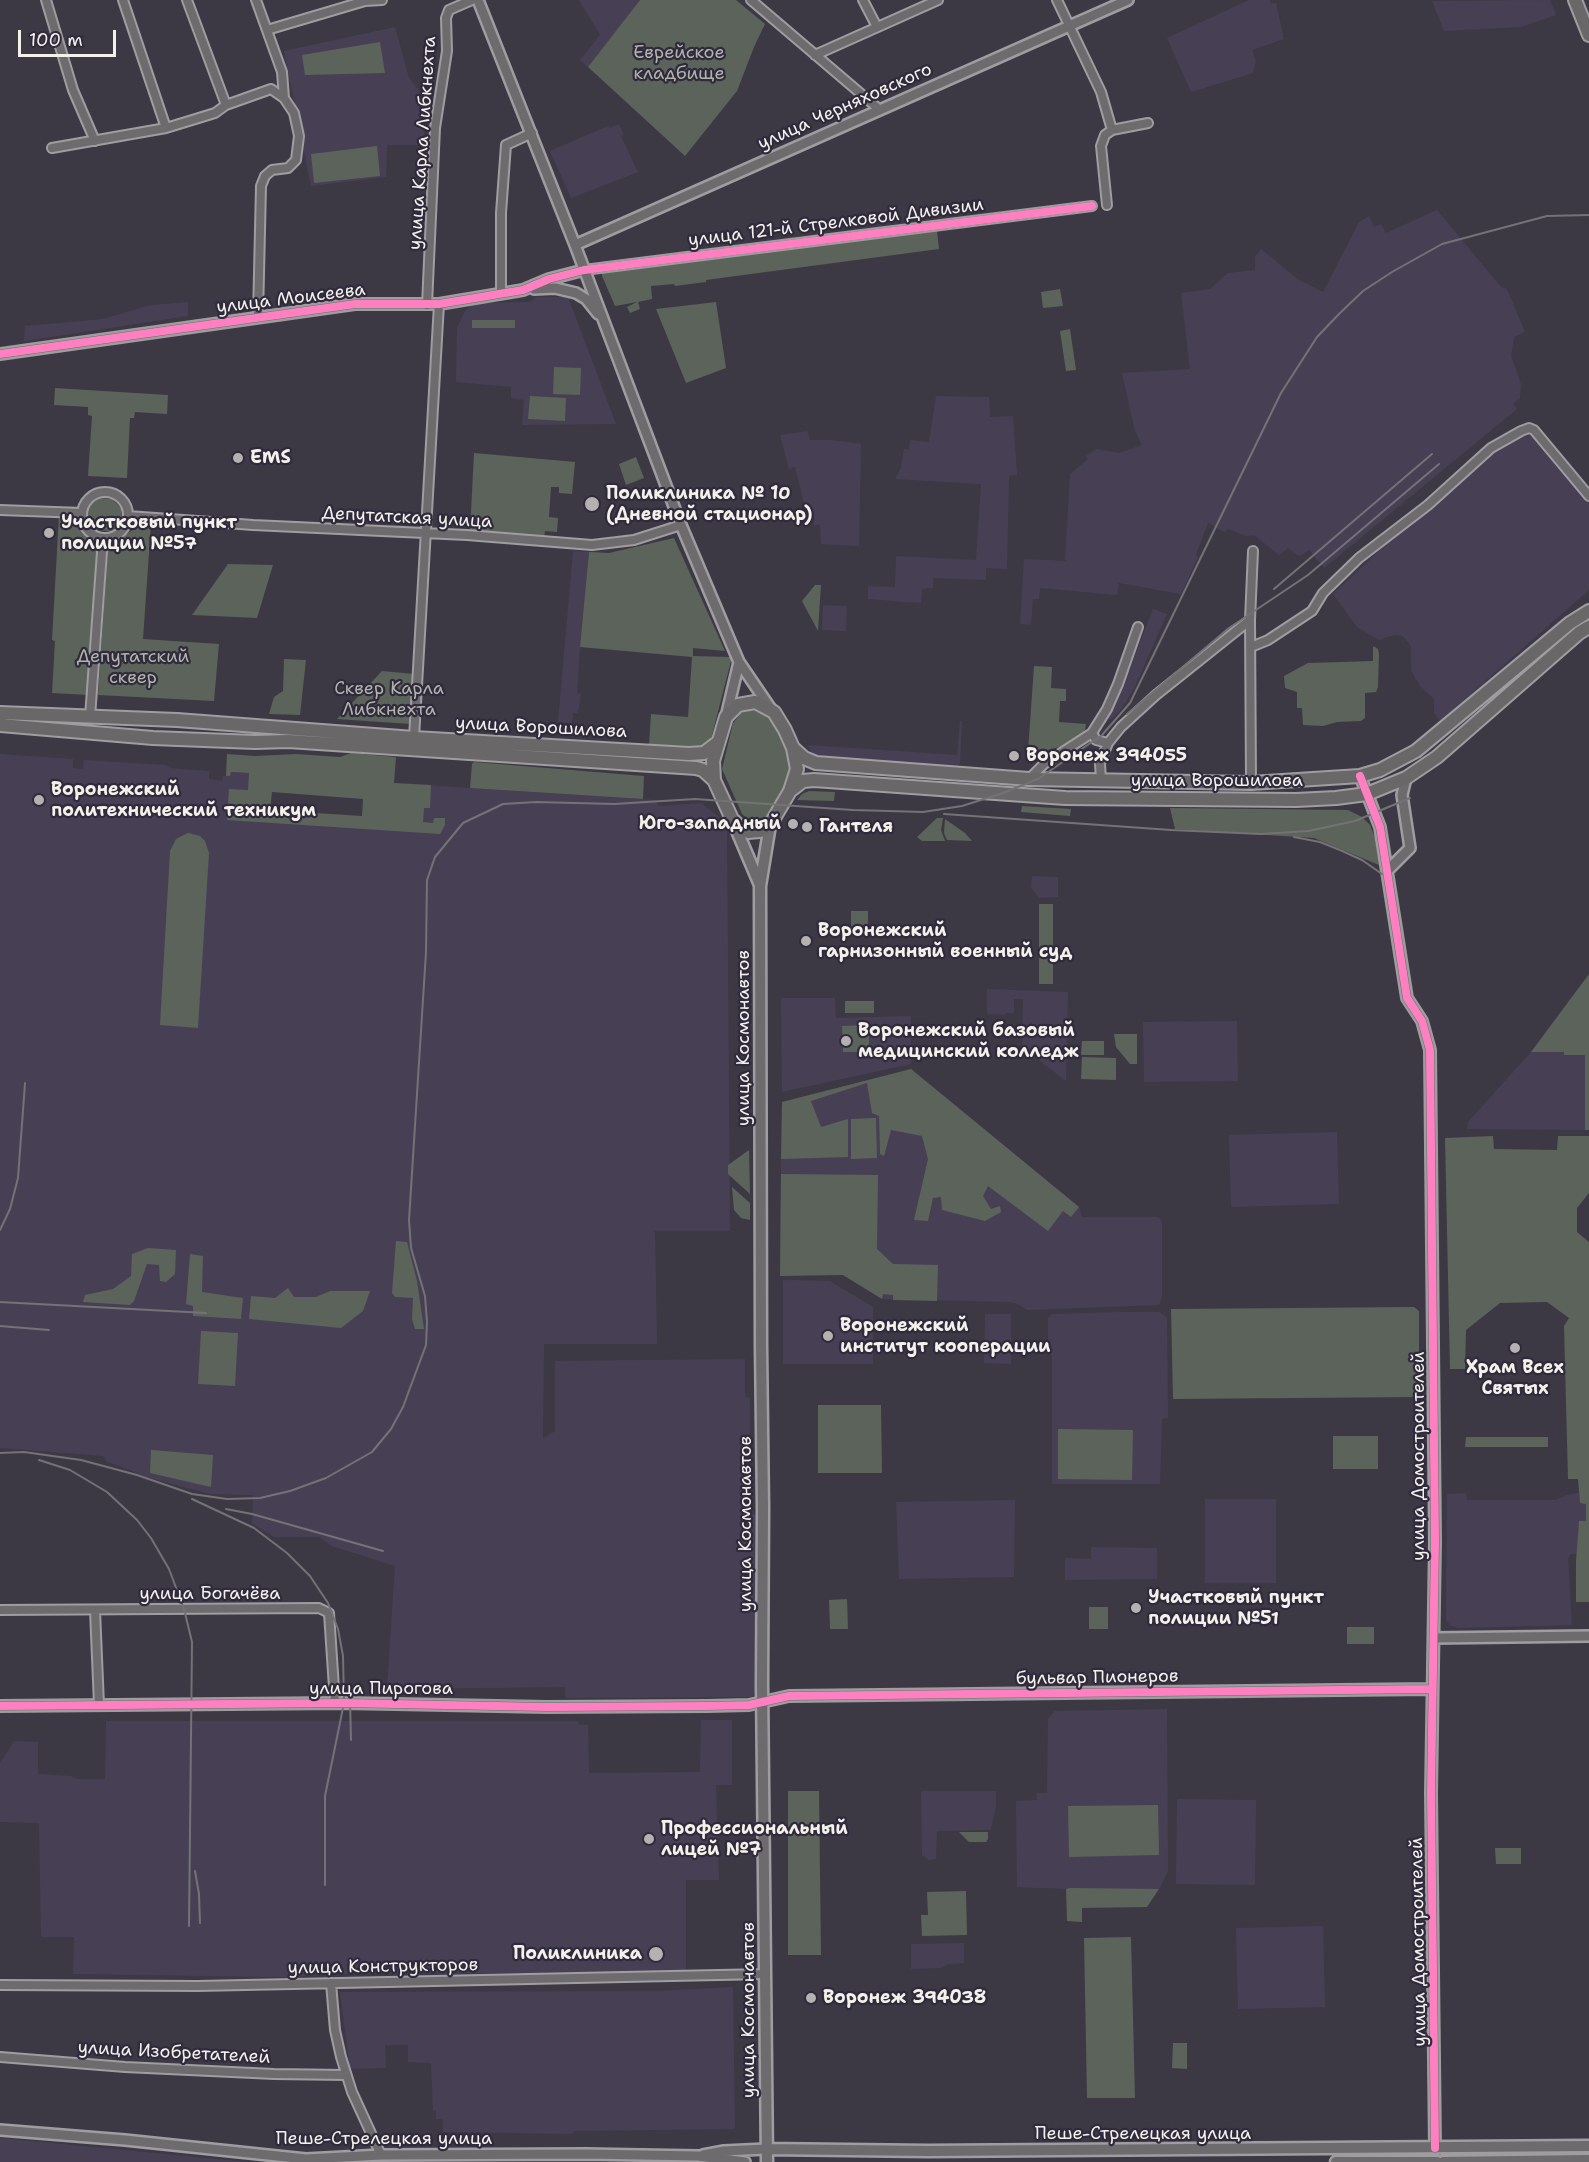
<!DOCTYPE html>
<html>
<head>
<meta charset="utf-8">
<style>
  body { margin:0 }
  #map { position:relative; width:1589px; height:2162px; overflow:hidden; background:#3c3944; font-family:"Shantell Sans",sans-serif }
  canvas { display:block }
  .scale { position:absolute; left:18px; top:30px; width:98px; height:27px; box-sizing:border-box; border:3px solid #f4f1e8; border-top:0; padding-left:8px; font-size:18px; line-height:21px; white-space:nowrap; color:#f4f1e8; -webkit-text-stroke:4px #2f2a3d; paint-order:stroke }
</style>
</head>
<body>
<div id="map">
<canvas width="1589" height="2162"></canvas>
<div class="scale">100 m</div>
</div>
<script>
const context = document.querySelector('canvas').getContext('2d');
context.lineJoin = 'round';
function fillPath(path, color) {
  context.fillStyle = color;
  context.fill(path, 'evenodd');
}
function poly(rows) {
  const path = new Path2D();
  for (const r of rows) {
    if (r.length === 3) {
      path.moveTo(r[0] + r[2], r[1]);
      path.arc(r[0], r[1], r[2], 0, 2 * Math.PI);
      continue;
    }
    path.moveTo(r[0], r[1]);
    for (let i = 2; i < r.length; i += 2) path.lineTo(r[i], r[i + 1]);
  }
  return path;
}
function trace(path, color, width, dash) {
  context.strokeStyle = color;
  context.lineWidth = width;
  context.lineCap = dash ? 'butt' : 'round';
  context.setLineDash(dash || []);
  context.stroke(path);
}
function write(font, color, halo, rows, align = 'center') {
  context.font = font + ' "Shantell Sans",sans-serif';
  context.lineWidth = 4.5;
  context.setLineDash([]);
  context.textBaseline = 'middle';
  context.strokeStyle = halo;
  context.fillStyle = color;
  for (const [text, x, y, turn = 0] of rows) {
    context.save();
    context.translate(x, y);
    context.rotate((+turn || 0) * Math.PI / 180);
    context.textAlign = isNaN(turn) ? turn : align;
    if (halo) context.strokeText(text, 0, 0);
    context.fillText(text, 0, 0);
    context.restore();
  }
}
fillPath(poly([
  [579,0,640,0,588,67,580,60,600,35],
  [1249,0,1270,0,1271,4,1276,3,1284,39,1252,50,1256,61,1253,73,1191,92,1167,38],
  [1550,0,1556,15,1521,27,1444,31,1432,1],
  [395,27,409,78,426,99,423,145,387,145,386,177,311,186,284,51],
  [619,124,624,135,621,136,638,172,571,198,550,151,608,126,610,128],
  [1437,210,1501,287,1507,289,1525,332,1514,337,1511,356,1521,384,1520,398,1513,404,1517,409,1324,568,1309,550,1299,556,1288,548,1279,555,1254,535,1246,536,1228,529,1224,532,1208,523,1196,554,1198,557,1181,594,1119,583,1117,595,1040,588,1039,599,1033,599,1031,625,1020,624,1024,559,1065,561,1070,474,1088,459,1086,456,1096,449,1119,453,1142,445,1135,431,1122,373,1190,369,1181,293,1210,289,1228,273,1255,270,1255,257,1261,249,1299,280,1323,292,1359,222,1369,216,1374,227,1381,224,1386,233],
  [536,297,568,297,616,424,522,425,524,400,511,398,511,387,456,382,457,328,465,311,474,303,530,302],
  [188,302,188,316,24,341,25,326,103,319,151,305],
  [936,396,989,397,990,417,1013,416,1017,475,1009,476,1007,569,986,568,986,580,933,578,933,588,922,589,921,603,868,599,868,586,895,587,896,556,976,560,981,484,895,479,901,468,904,449,909,450,910,440,929,442],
  [807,431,810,440,831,440,861,444,859,546,821,544,820,525,814,525,814,514,807,515,795,467,789,469,780,435],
  [1521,436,1531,436,1589,504,1589,590,1440,721,1434,713,1434,699,1420,686,1411,670,1411,646,1403,636,1394,635,1379,640,1357,627,1333,594,1391,540,1503,444],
  [573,551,589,552,580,647,577,693,581,694,579,708,577,713,573,713,572,723,558,722],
  [823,605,847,606,846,631,822,630],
  [1153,609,1167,614,1134,689,1122,708,1111,720,1105,716,1118,699],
  [960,721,962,721,960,764,956,767,816,758,807,745,957,755],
  [0,754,73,759,73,768,79,769,83,769,84,760,166,765,171,768,209,771,209,779,222,781,223,776,230,776,230,772,249,773,271,810,362,817,394,783,655,800,659,806,701,803,723,820,727,831,730,1231,655,1231,657,1344,544,1344,543,1439,555,1431,555,1361,745,1359,745,1397,750,1398,749,1498,745,1498,744,1514,758,1514,759,1690,752,1697,565,1698,565,1687,387,1689,395,1566,332,1546,319,1537,274,1537,252,1523,253,1495,210,1494,150,1478,106,1461,104,1456,0,1448],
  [1032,876,1058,877,1058,897,1039,898,1031,887],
  [987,989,1068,992,1066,1081,1022,1047,1023,999,1014,999,1014,1013,1005,1013,1005,1015,987,1014],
  [781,998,835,998,836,1018,911,1016,911,1064,782,1092],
  [1237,1021,1238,1081,1144,1082,1143,1022],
  [1531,1052,1564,1052,1565,1055,1585,1055,1585,1130,1467,1129,1468,1122],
  [911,1069,1079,1207,1082,1217,1156,1217,1160,1218,1162,1223,1162,1297,1159,1305,1027,1310,1018,1304,1010,1302,882,1299,780,1237,782,1102],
  [1337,1132,1339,1204,1231,1207,1229,1135],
  [783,1280,830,1281,873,1307,873,1364,783,1364],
  [1121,1312,1160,1312,1167,1318,1168,1418,1162,1419,1160,1484,1052,1484,1052,1356,1048,1350,1048,1318,1052,1314],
  [985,1314,1011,1314,1011,1364,984,1363],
  [1466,1493,1467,1500,1556,1500,1567,1495,1579,1493,1580,1503,1586,1503,1586,1521,1579,1522,1577,1554,1571,1554,1568,1558,1572,1625,1458,1628,1450,1625,1446,1620,1447,1494],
  [1205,1499,1276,1499,1276,1583,1205,1583],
  [1015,1500,1014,1577,899,1579,896,1502],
  [1091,1547,1157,1548,1157,1579,1065,1580,1065,1558,1091,1559],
  [1167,1709,1168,1871,1159,1889,1069,1889,1017,1887,1016,1801,1037,1800,1037,1793,1047,1793,1048,1719,1055,1711],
  [701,1720,732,1720,732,1785,716,1785,719,1880,686,1880,686,1972,344,1974,284,1977,73,1974,74,1937,41,1937,39,1823,0,1822,0,1763,14,1741,38,1742,38,1774,71,1776,77,1779,105,1779,106,1721,578,1721,579,1725,588,1725,589,1773,700,1772],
  [921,1791,996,1791,996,1806,991,1830,937,1831,936,1859,929,1860,922,1855],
  [1177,1799,1256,1800,1255,1885,1176,1884],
  [1323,1926,1325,2007,1238,2009,1236,1928],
  [964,1943,964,1963,948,1964,942,1968,911,1969,911,1944],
  [733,1987,735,2129,574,2131,573,2134,443,2132,443,2119,436,2119,436,2111,433,2111,431,2063,408,2062,408,2045,385,2045,386,2068,350,2069,340,1992,659,1991],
  [0,2138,248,2162,0,2162]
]), '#474055');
fillPath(poly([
  [640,0,736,0,765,24,754,47,737,91,685,156,588,67],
  [380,42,385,73,305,75,302,55],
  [377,146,380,176,314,183,311,154],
  [937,231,939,249,706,280,706,282,675,286,674,284,651,286,652,299,638,302,640,309,630,313,627,307,637,302,615,306,602,276,602,272,606,269],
  [1060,289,1063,306,1043,308,1041,292],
  [716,302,726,368,686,383,656,309],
  [472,320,515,320,515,328,472,328],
  [1070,329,1076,370,1066,371,1060,331],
  [554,367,581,368,580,395,553,394],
  [55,388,168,395,167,414,135,412,134,418,130,418,127,478,88,476,92,416,88,415,88,407,54,405],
  [530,396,566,398,565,421,528,419],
  [474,453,575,462,572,494,559,493,559,487,551,487,549,517,558,518,557,532,545,531,544,538,470,531],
  [636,457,644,478,626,485,619,464],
  [99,498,112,499,122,509,121,524,111,531,96,530,86,522,87,506],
  [59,515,67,516,97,545,88,695,52,693,55,641,52,640],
  [143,523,151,524,143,639,219,644,214,701,98,695,108,546],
  [674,538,725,651,693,648,693,656,730,657,731,661,711,739,698,750,649,746,651,714,688,717,692,657,580,647,589,552,609,553],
  [228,564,273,565,257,618,192,615],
  [815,585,821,585,818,631,802,601],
  [1373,646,1378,649,1379,654,1378,687,1376,692,1365,693,1365,718,1361,721,1337,722,1323,726,1303,725,1302,708,1297,708,1297,692,1285,688,1284,676,1308,663,1373,661],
  [284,659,306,660,300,715,269,714,274,697,283,691],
  [1034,666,1052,667,1051,688,1066,689,1066,701,1060,701,1059,722,1086,724,1085,730,1079,737,1070,744,1048,750,1028,751],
  [382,671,414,674,410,724,337,719],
  [751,710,767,714,773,722,787,749,791,766,791,777,767,818,758,821,748,819,742,814,722,769,733,723,741,713],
  [351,753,396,757,394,783,431,785,430,808,424,808,423,822,433,823,434,818,445,818,445,825,440,834,227,820,229,789,248,790,249,773,231,772,230,776,226,776,227,754,255,756,296,754,340,757],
  [272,792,363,799,362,816,270,810],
  [474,762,644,776,643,799,470,788,472,764],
  [809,791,835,792,834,801,797,800,802,794],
  [1022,806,1071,809,1070,816,1021,812],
  [1170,808,1348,810,1362,817,1370,825,1375,838,1379,865,1314,838,1175,829],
  [937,818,943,818,941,830,945,841,922,841,917,837],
  [945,819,965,833,972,841,947,840,944,833],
  [188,833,200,836,205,841,209,853,198,1028,160,1025,170,851,176,839],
  [1039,904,1053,904,1053,984,1039,984],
  [851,911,868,911,868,934,851,934],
  [1589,974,1589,1130,1585,1130,1585,1055,1564,1055,1564,1052,1531,1052],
  [845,1001,874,1001,874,1013,845,1013],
  [869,1025,869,1052,843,1052,842,1026],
  [1114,1034,1137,1034,1137,1064,1130,1064,1116,1047],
  [1082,1041,1104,1041,1104,1055,1081,1055],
  [1082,1057,1116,1058,1116,1080,1081,1079],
  [911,1069,1079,1207,1071,1217,1063,1211,1048,1231,988,1186,983,1196,991,1209,1000,1206,1001,1212,985,1221,942,1210,941,1197,933,1198,928,1221,914,1220,928,1159,922,1136,891,1130,884,1156,880,1154,879,1116,872,1113,867,1083,811,1101,821,1127,848,1119,848,1157,781,1159,782,1102],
  [876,1118,877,1158,851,1159,851,1119],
  [1493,1136,1494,1149,1557,1150,1558,1136,1589,1136,1589,1193,1577,1208,1577,1232,1589,1242,1589,1602,1576,1602,1576,1561,1579,1521,1586,1521,1586,1504,1580,1503,1578,1479,1568,1479,1564,1326,1569,1318,1547,1302,1500,1303,1466,1330,1465,1369,1450,1369,1445,1138],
  [749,1150,750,1194,728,1174,728,1165],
  [781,1174,878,1175,877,1249,893,1264,938,1265,937,1301,893,1300,893,1295,883,1294,882,1299,843,1275,780,1276],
  [732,1187,750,1203,750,1220,741,1218,734,1210],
  [396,1241,407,1242,417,1281,424,1329,415,1329,412,1319,413,1298,395,1297,392,1293],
  [148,1248,176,1250,175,1274,166,1282,160,1281,159,1265,147,1264,134,1301,130,1305,83,1302,85,1295,113,1289,131,1276,132,1254],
  [190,1254,203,1256,202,1292,243,1298,241,1319,193,1316,193,1306,186,1304],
  [288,1288,294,1297,316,1297,330,1291,370,1291,363,1311,341,1328,249,1319,251,1296,275,1298],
  [1414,1307,1419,1311,1419,1397,1173,1399,1171,1309],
  [201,1331,238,1333,235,1386,198,1384],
  [818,1405,881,1405,882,1473,818,1473],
  [1058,1429,1133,1430,1132,1480,1058,1479],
  [1333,1436,1378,1436,1378,1469,1333,1469],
  [1466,1437,1548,1437,1548,1447,1465,1447],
  [151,1450,213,1455,211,1487,150,1473],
  [847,1599,848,1629,830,1629,829,1600],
  [1089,1607,1108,1607,1108,1629,1089,1629],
  [1347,1627,1374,1627,1374,1644,1347,1644],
  [819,1791,821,1955,788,1955,788,1791],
  [1158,1805,1159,1855,1069,1857,1068,1806],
  [959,1832,988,1832,988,1839,986,1842,969,1842],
  [1495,1848,1521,1848,1521,1864,1496,1864],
  [1066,1889,1070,1888,1159,1889,1147,1907,1082,1908,1082,1922,1067,1921],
  [966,1891,967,1935,922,1936,921,1915,928,1915,927,1892],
  [1131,1937,1135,2098,1087,2098,1084,1938],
  [1173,2043,1187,2043,1187,2069,1172,2068]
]), '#5c635a');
const minor = poly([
  [46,0,73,90,95,141],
  [123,0,166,128],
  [187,0,226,105],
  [256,0,282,72,284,98,294,113,299,136,296,160,288,168,272,170,265,176,261,186,258,317],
  [751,0,880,110],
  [863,0,877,27],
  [1057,0,1101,92,1112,130],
  [267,30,365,1,382,0],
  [815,55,938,0],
  [52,148,166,128,215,113,226,105,271,89,284,98],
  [1107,205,1101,146,1105,135,1112,130,1148,123],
  [584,270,1092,206],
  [501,294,501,213,506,145,532,133],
  [427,305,435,128,447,51,446,18,449,10,472,0],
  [105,515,23],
  [0,510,82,513],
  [128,516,253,525,467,535,592,545,634,540,681,525],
  [1250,620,1251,783],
  [1251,647,1268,640,1312,611,1323,593,1359,558,1428,505,1491,448,1521,431,1529,428,1534,430,1589,496],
  [90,717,103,538],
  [1092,733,1096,740,1108,743],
  [414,738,439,304],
  [1029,779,1044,764,1092,733,1107,709,1118,684,1138,627],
  [1101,781,1100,763,1108,743,1121,727,1156,695,1250,620,1253,551],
  [0,1610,319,1608,329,1613,335,1703],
  [95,1610,99,1705],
  [331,1983,335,2030,341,2057,352,2092,381,2155],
  [0,1985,198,1986,766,1974],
  [0,2057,125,2067,274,2074,346,2075]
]);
const tertiary = poly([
  [478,0,575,245,681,525,739,662,771,709],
  [575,245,1128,0],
  [534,289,555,288,576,293,586,299,598,314],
  [0,354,355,304,439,304,523,290,549,279,584,270],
  [726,717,739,662],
  [1360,776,1380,827,1407,998,1422,1021,1430,1050,1435,1542,1431,1793,1435,2148],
  [1388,870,1410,848,1402,795,1406,778],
  [1434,1638,1589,1636],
  [0,1706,344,1703,547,1707,707,1706,749,1705,789,1696,1432,1689],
  [0,2130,125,2140,306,2159,381,2155,586,2154,698,2156,745,2162],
  [703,2155,724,2151,766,2149]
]);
const secondary = poly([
  [732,819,760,885],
  [766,2149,928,2151,1589,2146],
  [767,2162,762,1684,763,1509,761,1346,760,886,770,825],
  [1336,2162,1437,2162],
  [1443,2162,1589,2160]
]);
const primary = poly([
  [755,702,774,712,785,730,793,748,797,769,790,791,770,825,760,831,748,832,740,827,732,819,714,780,713,761,726,717,738,705,755,702],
  [0,713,177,720,414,738,689,754,704,753,717,743],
  [0,725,153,738,255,742,288,741,696,768,703,770,714,780],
  [793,748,804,758,816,763,1029,779,1251,783,1360,776,1380,770,1416,751,1570,623,1589,611],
  [790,791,803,781,814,780,1065,798,1296,800,1336,798,1367,794,1406,778,1437,757,1579,633,1589,627]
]);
const trunk = poly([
  [1575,0,1589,35]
]);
trace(minor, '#9f9da0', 12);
trace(tertiary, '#9f9da0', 14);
trace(secondary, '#9f9da0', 15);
trace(primary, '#9f9da0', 16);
trace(trunk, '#9f9da0', 16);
trace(minor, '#6e6b6e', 8);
trace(tertiary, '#6e6b6e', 9);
trace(secondary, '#6e6b6e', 10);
trace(primary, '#696767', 12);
trace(trunk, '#696767', 12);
trace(poly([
  [1274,589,1432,454],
  [1127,714,1229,628,1308,575,1439,464],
  [944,814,1171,830,1261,834,1308,831,1355,821,1410,798],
  [1294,837,1320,842,1340,850,1362,860,1382,874],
  [0,1230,10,1209,18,1178,25,1083],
  [0,1302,206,1313],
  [0,1326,49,1330],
  [0,1453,24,1452,81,1460,137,1475,192,1494,227,1499,260,1498,290,1491,326,1478,372,1452,391,1429,403,1407,426,1345,427,1322,425,1296,411,1248,409,1220,426,952,427,880,435,857,463,823,503,804,536,802,614,804,695,799,853,810,923,812,962,806,1003,793,1038,779,1102,735,1130,703,1281,393,1317,337,1339,314,1363,291,1392,272,1442,244,1547,216,1589,215],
  [39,1460,70,1470,107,1492,137,1520,151,1538,169,1569,184,1609,192,1642,189,1926],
  [192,1499,254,1528,287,1553,310,1576,328,1603,338,1629,343,1656,344,1703,325,1796,325,1885],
  [226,1509,252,1514,383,1551],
  [350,1701,351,1740],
  [195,1871,199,1894,200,1923]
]), '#747276', 2);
trace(poly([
  [0,354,355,304,439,304,523,290,549,279,584,270,1092,206],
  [1360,776,1380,827,1407,998,1422,1021,1430,1050,1435,1542,1431,1793,1435,2148],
  [0,1706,344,1703,547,1707,707,1706,749,1705,789,1696,1432,1689]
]), '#ff80c0', 8);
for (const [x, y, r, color] of [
  [238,458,6,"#b4b1af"],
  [592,504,8,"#b4b1af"],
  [49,533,6,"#b4b1af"],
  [1014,756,6,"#b4b1af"],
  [39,800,6,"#b4b1af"],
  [793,824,6,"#b4b1af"],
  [807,827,6,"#b4b1af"],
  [806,941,6,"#b4b1af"],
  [846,1041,6,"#b4b1af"],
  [828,1336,6,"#b4b1af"],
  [1515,1348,6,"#b4b1af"],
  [1136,1608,6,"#b4b1af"],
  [649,1839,6,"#b4b1af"],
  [656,1954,8,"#b4b1af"],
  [811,1998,6,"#b4b1af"]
]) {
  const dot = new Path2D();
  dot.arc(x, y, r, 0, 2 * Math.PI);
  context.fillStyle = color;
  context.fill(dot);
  trace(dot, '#2f2a3d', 2);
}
write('18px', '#b2b4a9', '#2f2a3d', [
  ["Еврейское",679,53],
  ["кладбище",679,74],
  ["Депутатский",133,657],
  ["сквер",133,678],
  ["Сквер Карла",389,689],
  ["Либкнехта",389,710]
]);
write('18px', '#f4f1e8', '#2f2a3d', [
  ["улица Черняховского",845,107,-24],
  ["улица Карла Либкнехта",423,143,-86],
  ["улица 121-й Стрелковой Дивизии",836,223,-7],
  ["улица Моисеева",291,299,-7],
  ["Депутатская улица",407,518,3],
  ["улица Ворошилова",541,728,3],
  ["улица Ворошилова",1217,781],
  ["улица Космонавтов",744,1038,-90],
  ["улица Домостроителей",1419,1456,-90],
  ["улица Космонавтов",746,1524,-90],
  ["улица Богачёва",210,1594],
  ["бульвар Пионеров",1097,1678,-1],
  ["улица Пирогова",381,1689],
  ["улица Домостроителей",1419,1942,-91],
  ["улица Конструкторов",383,1967,-1],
  ["улица Космонавтов",749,2010,-90],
  ["улица Изобретателей",174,2053,3],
  ["Пеше-Стрелецкая улица",1143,2134],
  ["Пеше-Стрелецкая улица",384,2139]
]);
write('bold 18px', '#f4f1e8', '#2f2a3d', [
  ["EMS",250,458],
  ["Поликлиника № 10",606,494],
  ["(Дневной стационар)",606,515],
  ["Участковый пункт",61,523],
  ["полиции №57",61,544],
  ["Воронеж 394055",1026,756],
  ["Воронежский",51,790],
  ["политехнический техникум",51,811],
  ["Юго-западный",781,824,"right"],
  ["Гантеля",819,827],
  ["Воронежский",818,931],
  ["гарнизонный военный суд",818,952],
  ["Воронежский базовый",858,1031],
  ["медицинский колледж",858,1052],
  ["Воронежский",840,1326],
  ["институт кооперации",840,1347],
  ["Храм Всех",1515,1368,"center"],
  ["Святых",1515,1389,"center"],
  ["Участковый пункт",1148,1598],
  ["полиции №51",1148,1619],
  ["Профессиональный",661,1829],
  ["лицей №7",661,1850],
  ["Поликлиника",642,1954,"right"],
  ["Воронеж 394038",823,1998]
], 'left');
</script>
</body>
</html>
